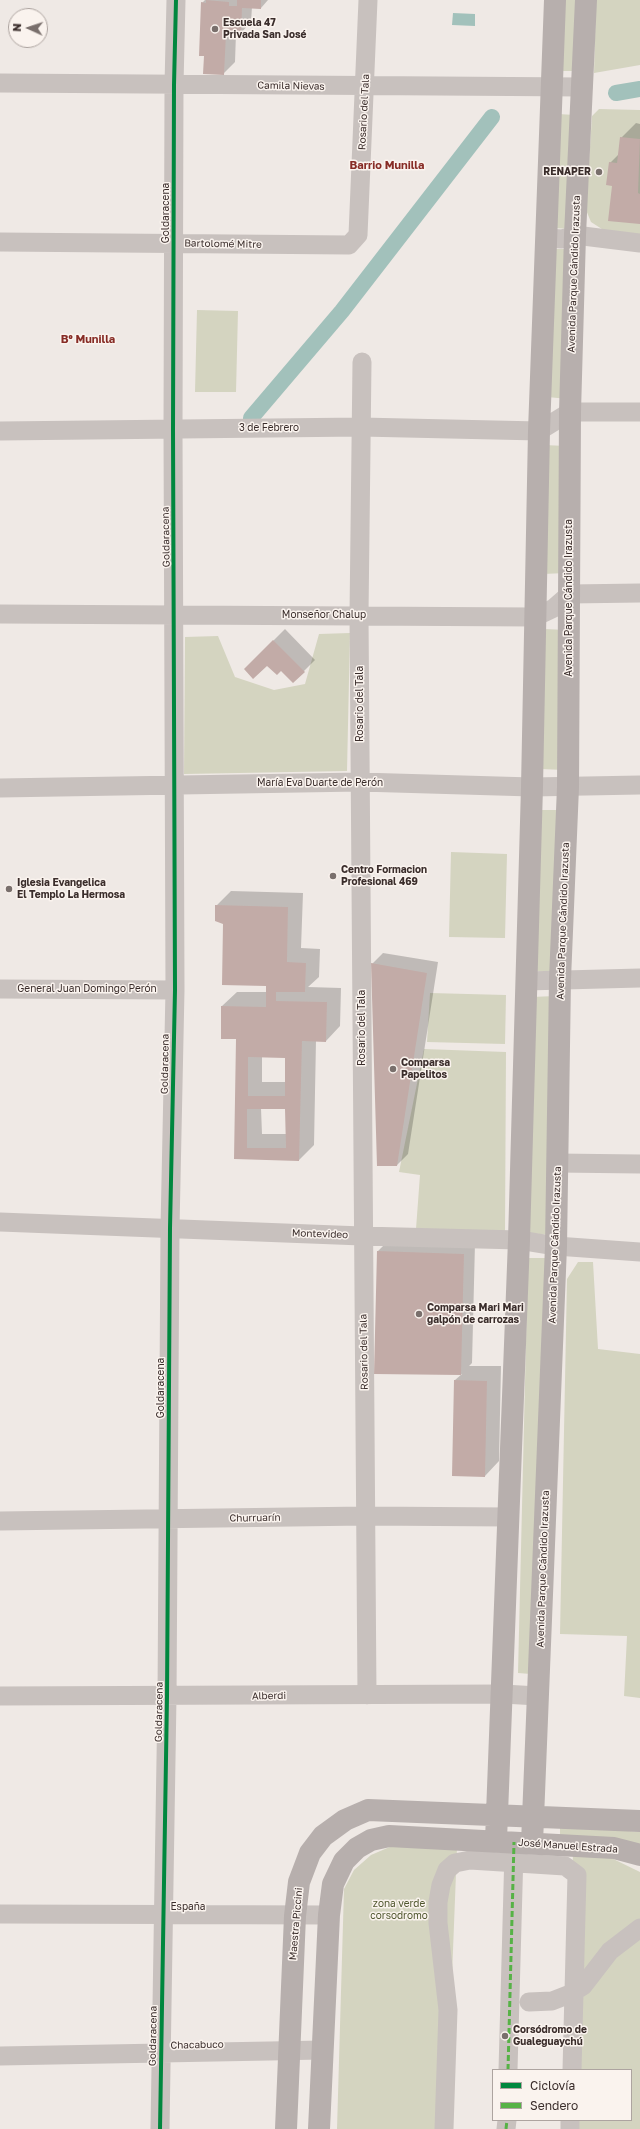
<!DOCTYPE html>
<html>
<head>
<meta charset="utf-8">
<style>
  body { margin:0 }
  #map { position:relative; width:640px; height:2129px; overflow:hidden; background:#efe9e5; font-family:"Golos Text",sans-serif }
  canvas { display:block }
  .legend { position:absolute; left:492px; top:2069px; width:140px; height:52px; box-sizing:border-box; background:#faf3ee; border:1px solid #ada4a0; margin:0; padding:5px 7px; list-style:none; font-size:12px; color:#3a2d2b }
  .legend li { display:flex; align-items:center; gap:8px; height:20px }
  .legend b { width:20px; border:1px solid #ada4a0 }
  .north { position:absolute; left:8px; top:8px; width:40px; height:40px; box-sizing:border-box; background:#faf3ee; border:1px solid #ada4a0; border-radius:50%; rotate:273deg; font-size:11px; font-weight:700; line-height:16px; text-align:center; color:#3a2d2b }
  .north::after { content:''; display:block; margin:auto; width:14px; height:18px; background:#796f6c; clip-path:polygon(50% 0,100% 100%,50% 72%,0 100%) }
</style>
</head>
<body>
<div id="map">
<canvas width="640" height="2129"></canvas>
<ul class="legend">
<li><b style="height:5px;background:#00873e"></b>Ciclovía</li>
<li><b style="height:5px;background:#56b246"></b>Sendero</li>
</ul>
<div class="north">N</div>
</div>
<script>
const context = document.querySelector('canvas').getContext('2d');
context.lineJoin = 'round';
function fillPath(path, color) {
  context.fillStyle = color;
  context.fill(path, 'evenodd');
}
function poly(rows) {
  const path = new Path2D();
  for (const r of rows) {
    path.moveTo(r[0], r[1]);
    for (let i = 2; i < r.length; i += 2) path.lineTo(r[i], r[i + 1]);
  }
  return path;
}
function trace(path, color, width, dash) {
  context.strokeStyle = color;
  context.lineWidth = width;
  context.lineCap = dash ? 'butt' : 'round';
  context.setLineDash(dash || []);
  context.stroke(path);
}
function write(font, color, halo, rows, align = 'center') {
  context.font = font + ' "Golos Text",sans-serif';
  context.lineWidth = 3;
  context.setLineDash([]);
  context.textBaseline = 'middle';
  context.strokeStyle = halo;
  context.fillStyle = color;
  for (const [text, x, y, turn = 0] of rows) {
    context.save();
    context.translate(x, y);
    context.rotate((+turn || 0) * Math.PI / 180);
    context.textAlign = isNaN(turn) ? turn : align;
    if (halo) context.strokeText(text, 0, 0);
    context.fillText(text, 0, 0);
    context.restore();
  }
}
fillPath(poly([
  [560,0,581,0,579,71,558,71],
  [596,0,640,0,640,65,594,73],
  [599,109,640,110,640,235,605,231,591,222,586,210,592,116],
  [558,114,575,115,572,229,553,228],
  [552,249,571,249,569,399,547,397],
  [197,310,238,311,236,392,195,392],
  [543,445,567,446,566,573,543,574],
  [544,629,566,630,565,770,540,769],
  [350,633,347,771,184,774,185,637,218,636,235,677,274,690,305,684,319,634],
  [541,810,562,810,555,972,534,971],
  [451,852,507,854,505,938,449,937],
  [430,993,506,995,505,1044,427,1042],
  [555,996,550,1235,529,1233,532,997],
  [424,1049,506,1052,505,1232,416,1229,420,1175,399,1172],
  [528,1258,550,1258,543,1675,518,1673],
  [578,1262,593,1262,598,1349,640,1354,640,1698,624,1696,627,1636,560,1634,567,1279],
  [560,1825,640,1832,640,1847,560,1835],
  [392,1846,457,1848,446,2129,337,2129,344,1889,354,1870,371,1855],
  [573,1852,601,1853,640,1872,640,2129,565,2129,565,2120,631,2120,631,2070,567,2070]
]), '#d4d4c0');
fillPath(poly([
  [453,13,475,14,475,26,452,25]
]), '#a2c1bb');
fillPath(poly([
  [205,0,268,0,261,8,252,7,251,22,240,34,236,33,235,62,223,74,205,55,202,3],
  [636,123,640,124,640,223,613,185,610,163,620,153,621,138],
  [285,629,315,660,293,682,281,670,267,664,245,669],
  [231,891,303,893,301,948,320,949,319,977,308,987,341,988,340,1026,326,1041,316,1040,314,1145,299,1160,235,1158,237,1038,222,1006,237,992,267,992,267,985,224,924,216,906],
  [262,1056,286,1057,286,1082,262,1082],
  [261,1108,286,1108,287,1134,262,1134],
  [383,953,438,962,408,1154,397,1165,372,964],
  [389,1240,475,1243,472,1363,469,1366,501,1366,499,1461,485,1476,455,1380,462,1374,375,1373,378,1251]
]), '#0003');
trace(poly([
  [616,93,640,89],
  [251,418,342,311,492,117]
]), '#a2c1bb', 16);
fillPath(poly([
  [206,0,229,2,229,6,237,6,237,0,261,0,261,9,242,8,241,35,226,34,224,75,203,74,204,56,199,56,201,2,206,3],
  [620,137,640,139,638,193,640,194,640,224,608,221,612,186,606,185,609,162,617,163],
  [273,640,305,672,293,683,281,671,277,675,267,666,253,679,244,669],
  [215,905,288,907,287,962,306,963,305,992,276,992,276,1001,327,1002,326,1042,302,1041,299,1161,234,1159,236,1039,221,1039,221,1006,266,1007,266,986,222,985,223,924,215,921],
  [248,1057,285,1058,285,1096,248,1096],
  [247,1109,285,1109,286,1148,247,1148],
  [371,963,427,973,397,1166,377,1166],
  [377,1251,464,1254,461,1375,374,1374],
  [454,1380,487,1381,485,1477,452,1476]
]), '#c2aba7');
trace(poly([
  [0,83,583,87],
  [547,238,562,239,575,235,640,243],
  [0,242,349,245,358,235,368,0],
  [362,362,359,615,367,1695],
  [0,431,361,427,539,431,570,412,640,412],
  [0,614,535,617,554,608,570,594,640,593],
  [0,788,360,782,532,787,640,785],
  [526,981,640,978],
  [0,989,175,990],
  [557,1163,640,1164],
  [0,1222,362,1236,519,1240,556,1246,640,1252],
  [0,1521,365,1516,509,1517],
  [0,1696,503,1694,538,1696],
  [0,1914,329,1915],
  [529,2002,552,2001,570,1994,583,1986,610,1951,640,1928],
  [0,2056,323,2050],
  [508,2070,514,1851],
  [160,2129,167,1697,170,1228,175,990,173,429,174,85,176,0],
  [444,2129,448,2010,438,1923,438,1902,441,1885,447,1870,455,1863,470,1860,565,1866,577,1875,572,2070],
  [506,2129,507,2120],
  [570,2129,570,2120]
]), '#c8c1be', 19);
trace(poly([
  [496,1840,519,1240,532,787,539,431,555,0],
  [532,1843,556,1246,560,979,568,787,570,412,575,235,586,0],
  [286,2129,295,1916,299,1882,310,1853,323,1836,345,1820,368,1810,640,1821],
  [319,2129,329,1915,333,1884,344,1861,357,1848,371,1840,389,1836,614,1848,640,1855]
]), '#b7afad', 22);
trace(poly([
  [508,2070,514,1842],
  [506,2129,507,2120]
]), '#56b246', 3, [6, 3]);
trace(poly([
  [160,2129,167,1697,170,1228,175,990,173,429,174,85,176,0]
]), '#00873e', 4);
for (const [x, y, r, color] of [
  [215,29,4,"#796f6c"],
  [599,172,4,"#796f6c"],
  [333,876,4,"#796f6c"],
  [9,889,4,"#796f6c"],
  [393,1069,4,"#796f6c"],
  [419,1314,4,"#796f6c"],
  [505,2036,4,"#796f6c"]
]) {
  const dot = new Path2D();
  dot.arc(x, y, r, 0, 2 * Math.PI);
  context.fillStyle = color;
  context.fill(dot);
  trace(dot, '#faf3ee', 1.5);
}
write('bold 10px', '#3a2d2b', '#faf3ee', [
  ["Escuela 47",223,23],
  ["Privada San José",223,35],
  ["RENAPER",591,172,"right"],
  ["Centro Formacion",341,870],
  ["Profesional 469",341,882],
  ["Iglesia Evangelica",17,883],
  ["El Templo La Hermosa",17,895],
  ["Comparsa",401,1063],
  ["Papelitos",401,1075],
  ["Comparsa Mari Mari",427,1308],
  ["galpón de carrozas",427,1320],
  ["Corsódromo de",513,2030],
  ["Gualeguaychú",513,2042]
], 'left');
write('10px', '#3a2d2b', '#faf3ee', [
  ["Camila Nievas",291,86,1],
  ["Rosario del Tala",364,112,-87],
  ["Goldaracena",166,213,-90],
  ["Bartolomé Mitre",223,244,1],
  ["Avenida Parque Cándido Irazusta",574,274,-88],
  ["3 de Febrero",269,428],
  ["Goldaracena",166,537,-91],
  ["Avenida Parque Cándido Irazusta",569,598,-90],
  ["Monseñor Chalup",324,615],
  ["Rosario del Tala",360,704,-90],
  ["María Eva Duarte de Perón",320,783],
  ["Avenida Parque Cándido Irazusta",563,921,-88],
  ["General Juan Domingo Perón",87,989],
  ["Rosario del Tala",362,1028,-90],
  ["Goldaracena",165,1064,-89],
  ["Montevideo",320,1234,2],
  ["Avenida Parque Cándido Irazusta",555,1245,-88],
  ["Rosario del Tala",364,1352,-91],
  ["Goldaracena",161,1388,-90],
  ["Churruarín",255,1518,-1],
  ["Avenida Parque Cándido Irazusta",543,1569,-88],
  ["Alberdi",269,1696,-1],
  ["Goldaracena",159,1712,-89],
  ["José Manuel Estrada",568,1846,4],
  ["España",188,1907],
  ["Maestra Piccini",296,1924,-85],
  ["Goldaracena",153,2036,-89],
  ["Chacabuco",197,2045,-1]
]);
write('10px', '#515830', '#faf3ee', [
  ["zona verde",399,1904],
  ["corsodromo",399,1916]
]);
write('bold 11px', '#872c26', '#faf3ee', [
  ["Barrio Munilla",387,166],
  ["Bº Munilla",88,340]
]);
</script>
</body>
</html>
